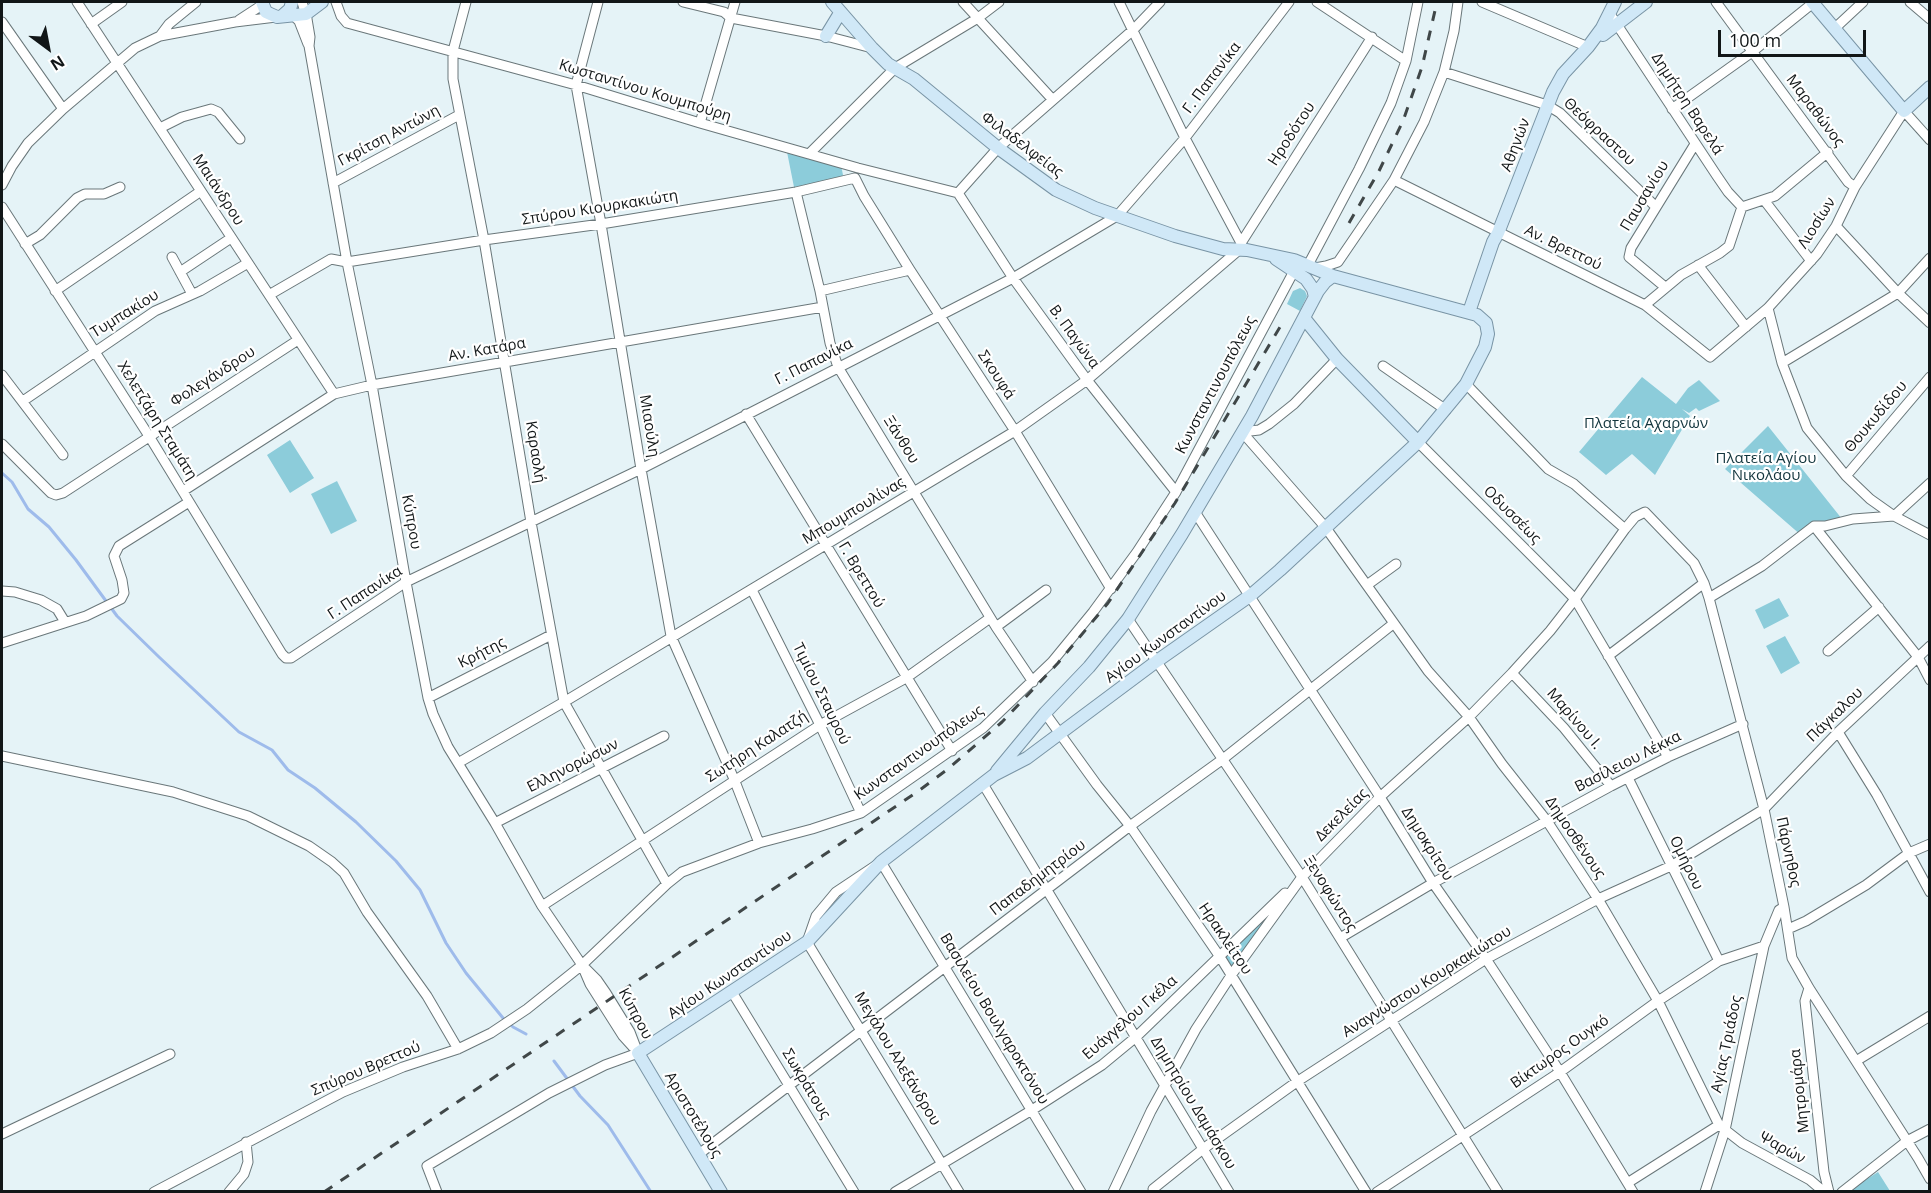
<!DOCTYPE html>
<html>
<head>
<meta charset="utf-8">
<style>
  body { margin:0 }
  #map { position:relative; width:1931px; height:1193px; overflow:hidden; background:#e5f3f7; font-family:"Open Sans",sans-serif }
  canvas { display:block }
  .frame { position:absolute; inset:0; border:3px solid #111617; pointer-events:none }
  .north { position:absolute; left:18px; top:18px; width:60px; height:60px; -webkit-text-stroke:4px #fff; paint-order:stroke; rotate:148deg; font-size:16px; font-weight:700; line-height:24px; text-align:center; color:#111617 }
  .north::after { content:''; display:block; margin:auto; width:21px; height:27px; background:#111617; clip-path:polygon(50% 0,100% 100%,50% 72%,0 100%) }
  .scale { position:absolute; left:1718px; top:30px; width:148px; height:27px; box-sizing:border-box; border:3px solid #111617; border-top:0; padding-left:8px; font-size:18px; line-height:21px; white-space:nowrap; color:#111617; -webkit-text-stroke:4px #fff; paint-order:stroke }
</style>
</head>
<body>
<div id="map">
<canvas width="1931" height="1193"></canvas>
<div class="frame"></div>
<div class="north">N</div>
<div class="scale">100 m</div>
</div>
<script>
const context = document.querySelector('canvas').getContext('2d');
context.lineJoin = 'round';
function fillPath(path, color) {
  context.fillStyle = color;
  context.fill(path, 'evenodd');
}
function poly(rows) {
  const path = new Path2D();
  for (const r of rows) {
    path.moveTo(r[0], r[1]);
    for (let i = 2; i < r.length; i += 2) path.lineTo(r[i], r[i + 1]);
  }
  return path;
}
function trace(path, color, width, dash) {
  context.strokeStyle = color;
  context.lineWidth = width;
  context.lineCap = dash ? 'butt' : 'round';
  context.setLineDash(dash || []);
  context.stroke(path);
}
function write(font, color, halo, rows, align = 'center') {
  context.font = font + ' "Open Sans",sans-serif';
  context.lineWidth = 4.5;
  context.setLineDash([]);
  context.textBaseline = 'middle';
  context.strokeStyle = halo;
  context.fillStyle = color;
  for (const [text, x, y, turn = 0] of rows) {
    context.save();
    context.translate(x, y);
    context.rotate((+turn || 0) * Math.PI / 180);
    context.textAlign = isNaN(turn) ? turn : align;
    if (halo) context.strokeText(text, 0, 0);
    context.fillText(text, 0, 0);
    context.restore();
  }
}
fillPath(poly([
  [787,152,841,165,843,175,840,180,794,187],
  [1300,288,1305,291,1307,296,1300,311,1287,304,1293,291],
  [1642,377,1676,404,1688,388,1699,380,1720,401,1699,411,1696,408,1689,413,1682,409,1690,416,1655,475,1632,454,1606,475,1579,452],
  [1768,426,1842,519,1802,536,1725,469],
  [290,440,314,478,290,493,267,455],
  [337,481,357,521,331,534,311,494],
  [1779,598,1789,616,1764,629,1755,610],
  [1785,636,1800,663,1781,674,1766,646],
  [1273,909,1231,970,1224,959],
  [1878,1172,1890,1191,1848,1192,1859,1184]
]), '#8cccda');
trace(poly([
  [2,473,12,482,28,509,49,527,76,560,117,616,159,657,239,732,272,750,288,770,315,788,356,822,396,861,420,890,446,943,466,973,503,1018,513,1027,526,1034],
  [554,1061,580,1096,608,1125,651,1192]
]), '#9ebbeb', 3);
const minor = poly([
  [77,2,334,394],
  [302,2,307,19,310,37,309,46,347,262,372,385,406,582,428,698,433,714,448,747,495,823,542,906,582,965,597,980,606,993,630,1032,638,1053],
  [336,2,341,16,347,23,576,85,700,123,858,168,958,193],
  [466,2,453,51,453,79,484,240,531,522,564,702,667,884],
  [598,2,576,85,601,224,641,469,671,636,734,779,759,843],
  [683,2,724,12,731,18,826,36,872,48],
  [963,2,1053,100],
  [1119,2,1185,138,1241,243],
  [1317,2,1406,61],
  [1482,2,1588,47],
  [1716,2,1848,182,1855,187],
  [1910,2,1930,19],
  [1610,14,1717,176,1728,192,1742,207],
  [293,15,299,21,308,44],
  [239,20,262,5],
  [2,22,63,109],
  [91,24,122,2],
  [1834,29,1863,2],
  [160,36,169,24,196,2],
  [1444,72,1547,105,1560,113,1656,207],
  [1672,109,1752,52,1813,3],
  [700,123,735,2],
  [160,128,182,117,211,109,218,112,240,139],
  [809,154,895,68,978,18,999,2],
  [855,178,864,196,910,270,1015,431,1111,589],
  [1394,180,1645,305,1710,357,1768,308,1817,254,1836,226,1855,187,1904,111,1930,140],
  [333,183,459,115],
  [2,185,12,166,28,143,63,109,135,48,160,36,235,22,276,17],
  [796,192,820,291,830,343,838,367,996,627,1033,682],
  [958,193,1013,278,1087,380,1176,492],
  [958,193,998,148,1133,30,1160,2],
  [1764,200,1811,261],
  [2,207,149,436,282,654,286,658,291,658,406,582,641,469,1013,278,1117,216,1185,138,1289,2],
  [1836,226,1898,293,1930,323],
  [25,244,40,235,77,198,85,194,104,194,120,187],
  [172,257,192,294],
  [1308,265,1359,169,1391,103,1406,61,1418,2],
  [1698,265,1746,327],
  [1315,268,1326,266,1338,262,1394,180,1424,122,1444,72,1454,31,1458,2],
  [180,272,231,238],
  [1665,287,1629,257,1631,248,1695,144],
  [55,291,201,191],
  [820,291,910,270],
  [269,295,331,259,347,262,484,240,601,224,796,192,855,178],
  [1645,305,1681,275,1720,253,1729,246,1742,207,1775,196,1828,152],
  [1768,308,1782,363,1807,428,1846,476,1870,499,1894,516,1930,535],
  [1782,363,1898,293,1930,258],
  [1383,366,1446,410],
  [2,375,63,455],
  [1466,384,1548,469,1574,484,1625,529],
  [23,401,155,311,200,291,248,263],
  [746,414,952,751],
  [1242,432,1326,528,1428,671,1469,717,1502,764,1547,821,1598,899,1658,1001,1719,1125,1742,1143,1810,1180,1824,1192],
  [1242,432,1259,430,1269,424,1294,404,1337,359],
  [1418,442,1575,599,1668,757],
  [2,444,51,493,56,495,63,493,298,340],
  [1846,476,1930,377],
  [183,491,334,394,372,385,823,307],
  [1195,512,1380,797,1433,883,1486,959,1560,1072,1633,1192],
  [1894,516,1930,483],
  [1814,526,1918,657,1930,680],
  [1367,585,1396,564],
  [752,590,820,725,861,813],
  [2,591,15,592,41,600,57,609,65,622],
  [1709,598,1762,566,1814,526,1825,526,1853,519,1894,516],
  [1128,619,1302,877,1498,1192],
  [996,627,1046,590],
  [2,643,86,616,121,599,124,593,122,580,114,556,119,546,189,502],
  [1828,651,1879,607],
  [1608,656,1704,583],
  [1512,673,1564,728,1611,786],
  [428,698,551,635],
  [1045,713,1097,785,1130,826,1220,957,1366,1192],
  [1838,732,1877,795,1930,892],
  [2,756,173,792,248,816,309,846,332,862,344,873,367,912,427,996,458,1049],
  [458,763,564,702,1015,431,1087,380,1240,249,1241,243,1372,37],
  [1628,778,1719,961],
  [983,784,1229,1192],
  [495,823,664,736],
  [542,906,820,725,906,678,990,618],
  [1788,929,1806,921,1866,885,1909,853,1930,844],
  [1340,938,1433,883,1611,786,1668,757,1743,724],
  [584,970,590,984,623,1036,633,1047],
  [1809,988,1805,1001,1824,1172,1829,1192],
  [732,992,854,1192],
  [1856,1061,1930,1016],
  [2,1134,170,1054],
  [699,1154,1130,826,1223,759,1393,624],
  [1629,1182,1719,1125],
  [1153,1189,1203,1149,1298,1081,1486,959,1598,899,1671,866,1764,809,1838,732,1930,646],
  [154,1192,343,1092,403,1067,458,1049,491,1033,527,1009,582,965,667,884,682,872,759,843,812,829,861,813,983,728,1052,662,1093,612,1137,552,1176,492,1294,271],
  [229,1192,244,1174,248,1162,246,1142],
  [437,1192,427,1166,549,1093,605,1065,638,1053],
  [895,1192,1032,1110,1102,1065,1136,1037,1285,893],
  [959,1192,807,942,816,916,836,892,881,862,1081,1192],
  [1113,1192,1151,1111,1196,1029,1232,974,1302,877,1380,797,1469,717,1512,673,1550,631,1575,599,1625,529,1635,517,1645,512,1694,563,1704,583,1709,598,1764,809,1784,907,1792,958,1809,988,1918,1158,1930,1179],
  [1377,1192,1560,1072,1658,1001,1719,961,1764,946],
  [1705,1192,1725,1130,1764,946,1779,910,1784,907],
  [1842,1192,1907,1141,1930,1129]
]);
const major = poly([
  [262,2,266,12,277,17,306,14,322,2],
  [1812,2,1904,111,1930,87],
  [282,16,290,9,292,2],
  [1603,35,1646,2],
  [826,36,840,13],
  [1276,259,1306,279,1313,289,1315,297],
  [1469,312,1493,242,1498,233,1553,92,1563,74,1588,47,1602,28,1615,2],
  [1304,318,1337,359,1418,442],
  [997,771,1045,713,1089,667,1128,619,1182,534,1252,416,1318,291,1325,282,1333,276],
  [721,1192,638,1053,807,942,881,862,994,775,1027,758,1157,661,1251,595,1280,570,1418,442,1466,384,1485,347,1488,334,1486,323,1477,315,1333,276,1294,260,1247,250,1223,249,1175,236,1095,208,1056,190,998,148,914,79,888,64,872,48,832,2]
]);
trace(minor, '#6a777a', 11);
trace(major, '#7994a5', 14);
trace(minor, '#fff', 9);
trace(major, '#d0e8f7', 12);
trace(poly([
  [1349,223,1379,171,1403,121,1422,67,1437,2],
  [324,1192,917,792,948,769,1002,722,1058,663,1108,603,1175,503,1280,327]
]), '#404748', 3, [10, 10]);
write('15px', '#111617', '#fff', [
  ["Γ. Παπανίκα",1212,78,-53],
  ["Κωσταντίνου Κουμπούρη",645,91,17],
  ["Δημήτρη Βαρελά",1687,104,57],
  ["Μαραθώνος",1815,111,53],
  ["Θεόφραστου",1599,132,43],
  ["Ηροδότου",1292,134,-57],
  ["Γκρίτση Αντώνη",389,136,-28],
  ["Φιλαδελφείας",1022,145,37],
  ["Αθηνών",1516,145,-69],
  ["Μαιάνδρου",218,190,57],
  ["Παυσανίου",1645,196,-59],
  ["Σπύρου Κιουρκακιώτη",600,208,-9],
  ["Λιοσίων",1817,223,-58],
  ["Αν. Βρεττού",1563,248,26],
  ["Τυμπακίου",125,314,-32],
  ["Β. Παγώνα",1074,337,54],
  ["Αν. Κατάρα",487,350,-10],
  ["Γ. Παπανίκα",814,362,-27],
  ["Σκουφά",996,375,57],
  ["Φολεγάνδρου",213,377,-33],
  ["Κωνσταντινουπόλεως",1216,385,-62],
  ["Θουκυδίδου",1876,417,-50],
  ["Χελετζάρη Σταμάτη",157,421,58],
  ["Μιαούλη",649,426,81],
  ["Ξάνθου",901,440,58],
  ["Καραολή",535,452,81],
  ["Μπουμπουλίνας",854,511,-31],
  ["Οδυσσέως",1512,515,45],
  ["Κύπρου",411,522,80],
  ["Γ. Βρεττού",861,575,59],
  ["Γ. Παπανίκα",365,593,-33],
  ["Αγίου Κωνσταντίνου",1166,637,-36],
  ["Κρήτης",482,653,-27],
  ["Τιμίου Σταυρού",821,694,64],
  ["Πάγκαλου",1835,715,-44],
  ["Μαρίνου Ι.",1574,719,49],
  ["Σωτήρη Καλατζή",757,747,-33],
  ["Κωνσταντινουπόλεως",919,753,-35],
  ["Βασίλειου Λέκκα",1628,762,-27],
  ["Ελληνορώσων",573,766,-27],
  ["Δεκελείας",1342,815,-45],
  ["Δημοσθένους",1575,838,56],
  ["Δημοκρίτου",1427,844,58],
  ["Πάρνηθος",1788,852,78],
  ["Ομήρου",1686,863,64],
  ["Παπαδημητρίου",1038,878,-37],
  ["Ξενοφώντος",1330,894,58],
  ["Ηρακλείτου",1225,939,56],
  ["Αγίου Κωνσταντίνου",730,975,-34],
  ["Αναγνώστου Κουρκακιώτου",1427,982,-32],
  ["Κύπρου",635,1014,62],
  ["Ευάγγελου Γκέλα",1130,1018,-41],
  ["Βασιλείου Βουλγαροκτόνου",994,1019,59],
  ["Αγίας Τριάδος",1727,1044,-78],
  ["Βίκτωρος Ουγκό",1560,1052,-35],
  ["Μεγάλου Αλεξάνδρου",897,1059,59],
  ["Σπύρου Βρεττού",366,1069,-23],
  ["Σωκράτους",806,1084,59],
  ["Μητρομάρα",1800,1091,-96],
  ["Δημητρίου Δαμάσκου",1193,1103,59],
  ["Αριστοτέλους",693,1115,59],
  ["Ψαρών",1782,1148,29]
]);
write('15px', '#12353d', '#fff', [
  ["Πλατεία Αχαρνών",1646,424],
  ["Πλατεία Αγίου",1766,459],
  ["Νικολάου",1766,476]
]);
</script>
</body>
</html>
